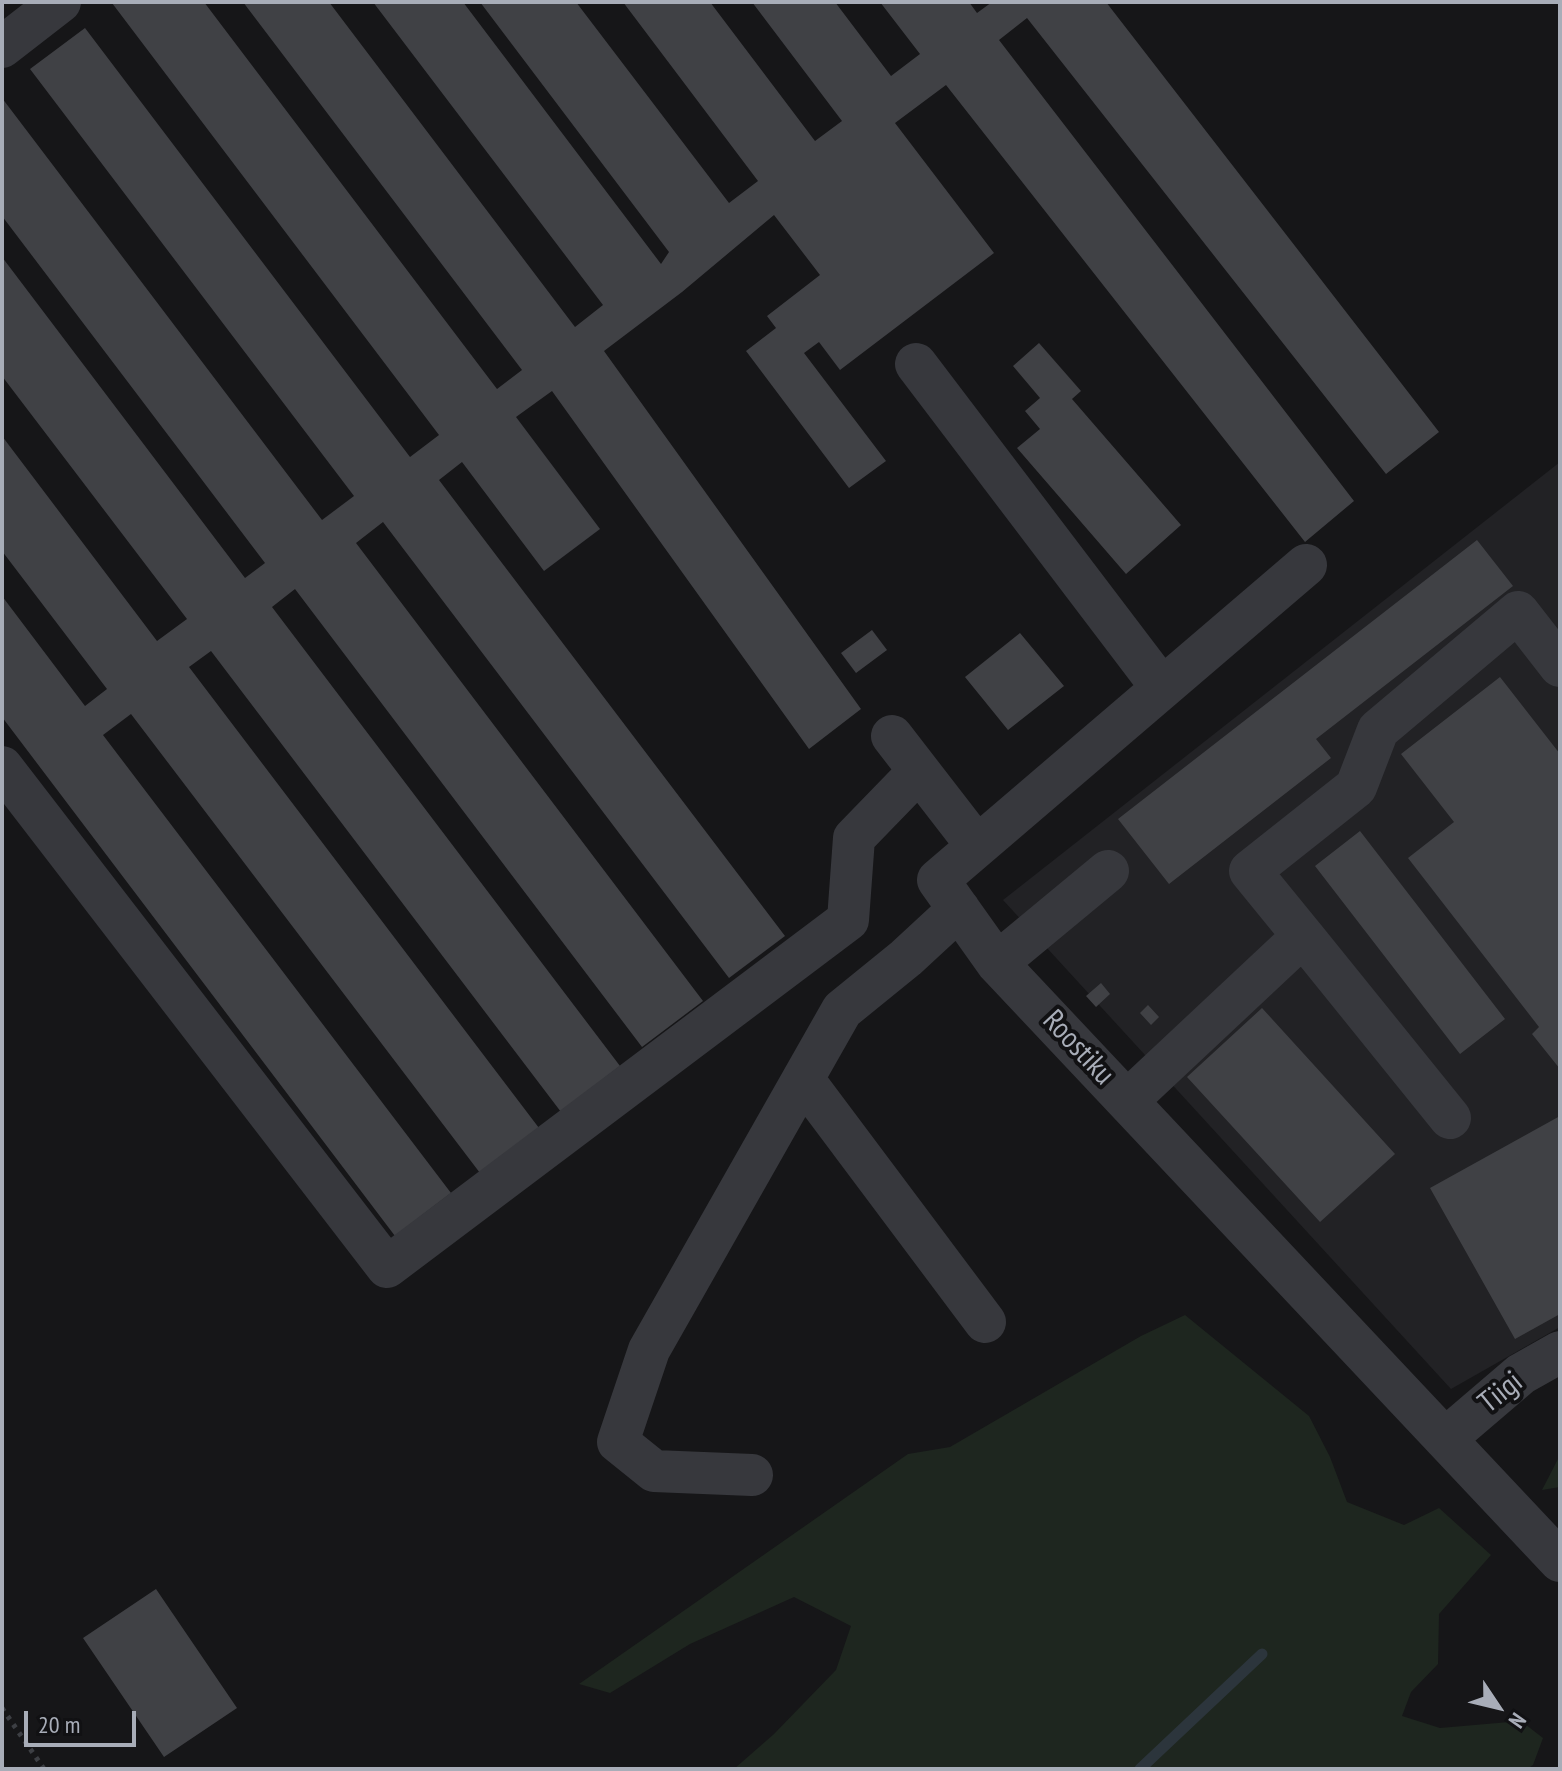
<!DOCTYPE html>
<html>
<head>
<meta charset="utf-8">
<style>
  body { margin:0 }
  #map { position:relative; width:1562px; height:1771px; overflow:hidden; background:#161618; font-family:"PT Sans Narrow",sans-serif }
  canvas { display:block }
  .frame { position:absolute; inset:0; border:4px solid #a8adb8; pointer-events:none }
  .north { position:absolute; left:1458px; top:1667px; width:80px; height:80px; -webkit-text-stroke:6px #111113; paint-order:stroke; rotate:125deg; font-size:22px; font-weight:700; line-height:32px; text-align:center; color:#a8adb8 }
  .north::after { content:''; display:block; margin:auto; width:28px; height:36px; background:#a8adb8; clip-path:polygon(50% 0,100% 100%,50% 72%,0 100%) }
  .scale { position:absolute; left:24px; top:1711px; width:112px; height:36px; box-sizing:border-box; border:4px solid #a8adb8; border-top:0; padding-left:10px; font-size:24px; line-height:28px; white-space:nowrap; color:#a8adb8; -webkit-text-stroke:6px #111113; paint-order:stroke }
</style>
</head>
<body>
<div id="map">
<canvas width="1562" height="1771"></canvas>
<div class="frame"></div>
<div class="north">N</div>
<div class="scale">20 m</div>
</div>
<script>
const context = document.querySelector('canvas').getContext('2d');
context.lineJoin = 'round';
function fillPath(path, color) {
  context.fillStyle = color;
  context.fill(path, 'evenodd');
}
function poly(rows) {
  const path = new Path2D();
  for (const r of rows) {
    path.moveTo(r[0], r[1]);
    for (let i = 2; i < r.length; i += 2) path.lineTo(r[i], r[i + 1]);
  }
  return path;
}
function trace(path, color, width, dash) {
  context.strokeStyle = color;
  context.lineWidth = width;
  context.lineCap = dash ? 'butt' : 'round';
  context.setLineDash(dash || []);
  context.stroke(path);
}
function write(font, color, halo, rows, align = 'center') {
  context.font = font + ' "PT Sans Narrow",sans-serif';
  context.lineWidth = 8;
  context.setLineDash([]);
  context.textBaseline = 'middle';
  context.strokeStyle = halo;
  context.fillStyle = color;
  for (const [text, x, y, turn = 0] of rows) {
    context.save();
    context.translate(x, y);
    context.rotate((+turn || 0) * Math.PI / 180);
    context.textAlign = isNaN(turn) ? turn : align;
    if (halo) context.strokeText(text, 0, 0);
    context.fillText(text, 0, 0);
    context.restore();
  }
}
fillPath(poly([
  [1560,462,1560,1327,1451,1389,1003,900]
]), '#222225');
fillPath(poly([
  [1185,1315,1309,1416,1330,1457,1347,1502,1404,1525,1439,1508,1491,1555,1439,1614,1438,1664,1411,1692,1402,1716,1440,1728,1521,1721,1543,1738,1533,1765,1527,1769,734,1769,774,1734,836,1670,851,1626,794,1597,690,1644,610,1693,579,1684,908,1454,950,1447,1141,1336],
  [1560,1457,1560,1487,1542,1490,1558,1459]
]), '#1e261f');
trace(poly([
  [1140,1769,1262,1654]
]), '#2c353c', 11);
fillPath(poly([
  [114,2,204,2,497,389,522,370,243,2,329,2,575,327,603,305,373,2,463,2,661,264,669,252,480,2,576,2,729,203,758,181,623,2,710,2,815,141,842,121,752,2,835,2,891,76,920,54,880,2,969,2,977,13,992,2,1106,2,1439,432,1386,474,1027,18,999,40,1354,501,1305,542,946,85,895,123,994,253,840,370,819,342,804,353,886,461,849,488,746,351,776,328,767,316,820,275,774,215,682,292,604,351,861,709,809,749,552,391,516,417,600,529,544,571,462,462,439,480,785,936,729,978,383,522,356,543,703,1001,642,1047,295,589,272,607,620,1066,561,1112,211,651,189,667,539,1128,480,1173,131,714,103,735,451,1193,395,1236,2,717,2,596,85,706,107,689,2,551,2,436,157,641,187,619,2,376,2,257,245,578,265,563,2,216,2,98,322,520,354,496,30,69,85,28,410,457,439,435,112,3],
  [1039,343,1081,391,1072,399,1181,525,1126,574,1017,448,1040,429,1025,411,1040,398,1013,366],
  [1477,540,1513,586,1316,739,1331,758,1169,884,1118,819],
  [872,630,887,650,856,673,841,653],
  [1020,633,1064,686,1008,730,965,677],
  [1500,677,1560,754,1560,1069,1532,1034,1539,1027,1408,858,1454,822,1401,754],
  [1360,831,1505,1019,1460,1054,1315,866],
  [1101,983,1110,994,1096,1007,1086,996],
  [1148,1005,1159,1017,1151,1025,1140,1013],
  [1262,1008,1395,1154,1320,1222,1187,1077],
  [1560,1116,1560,1314,1515,1339,1430,1188],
  [156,1589,237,1708,164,1757,83,1638]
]), '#404145');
trace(poly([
  [2,1708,44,1769]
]), '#3d3f44', 5, [4, 6]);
trace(poly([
  [2,47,60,2],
  [916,364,1162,688],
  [1306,565,938,880,997,963,1560,1561],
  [892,736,977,846],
  [2,767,387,1267,848,920,854,838,919,771],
  [1303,936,1250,871,1356,787,1378,730,1518,612,1560,666],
  [997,963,1108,871],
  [803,1079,985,1322],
  [1127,1101,1303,936,1450,1118],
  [1445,1439,1521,1374,1560,1352],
  [752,1475,654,1471,618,1442,649,1350,842,1010,906,958,959,909]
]), '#37383d', 42);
write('30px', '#a8adb8', '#111113', [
  ["Roostiku",1078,1048,47],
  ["Tiigi",1501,1393,-39]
]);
</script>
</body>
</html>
